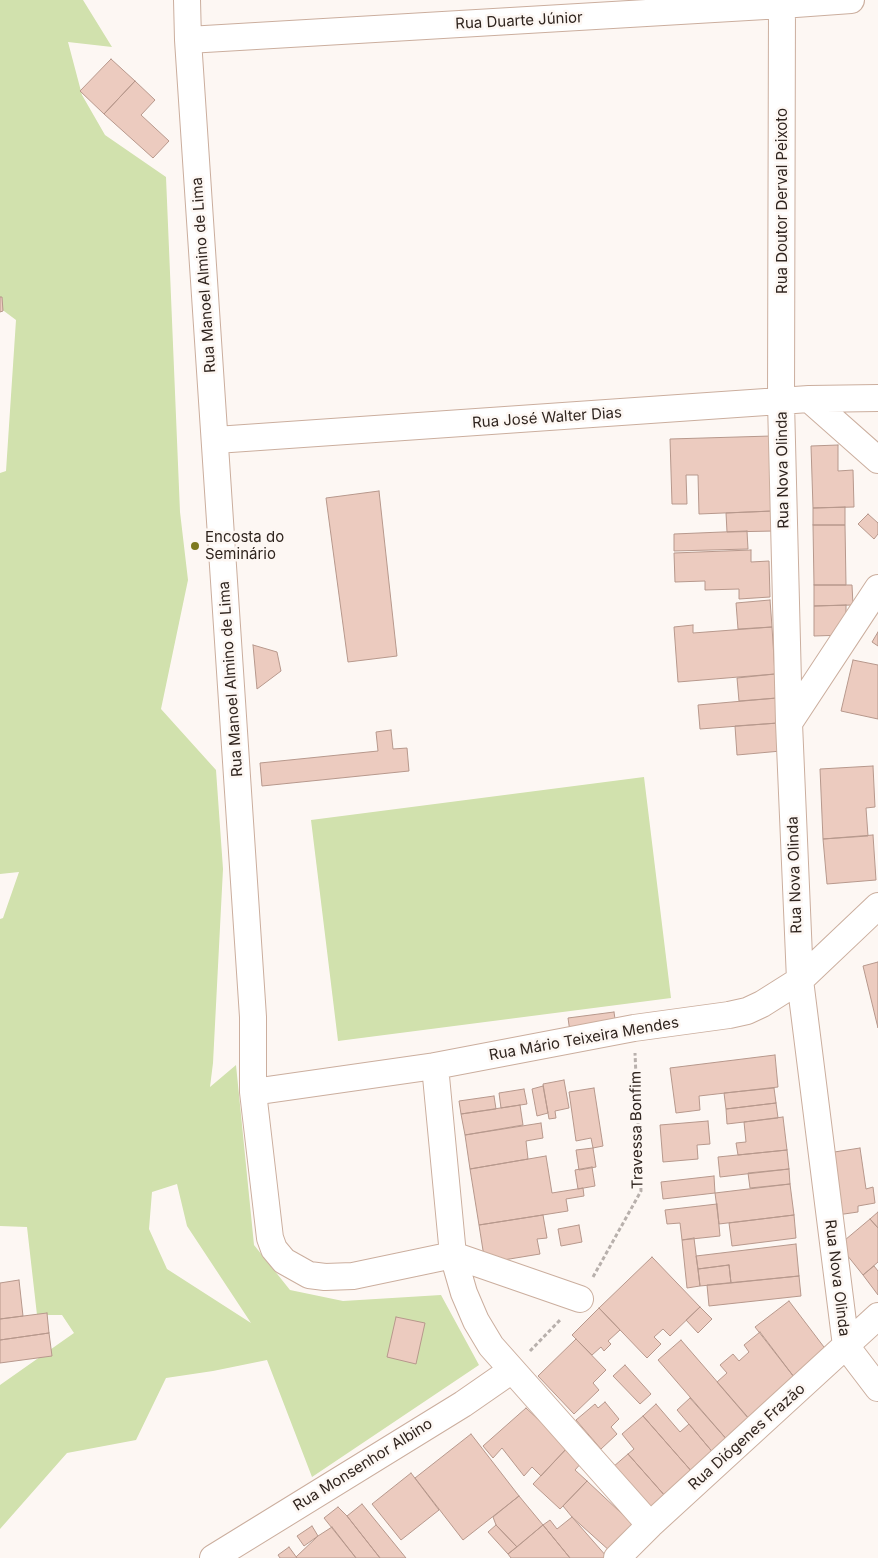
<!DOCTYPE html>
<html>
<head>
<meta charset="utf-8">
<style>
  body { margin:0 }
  canvas { display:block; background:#fdf7f3 }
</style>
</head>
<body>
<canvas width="878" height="1558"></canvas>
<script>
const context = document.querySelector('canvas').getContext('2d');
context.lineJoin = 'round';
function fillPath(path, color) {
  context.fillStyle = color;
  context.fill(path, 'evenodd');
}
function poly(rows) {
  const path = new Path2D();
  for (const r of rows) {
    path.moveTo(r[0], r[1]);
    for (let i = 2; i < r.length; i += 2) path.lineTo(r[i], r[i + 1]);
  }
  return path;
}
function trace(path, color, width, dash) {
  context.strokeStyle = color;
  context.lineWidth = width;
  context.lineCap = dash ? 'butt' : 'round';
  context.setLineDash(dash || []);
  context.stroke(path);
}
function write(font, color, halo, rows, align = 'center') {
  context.font = font + ' Inter,sans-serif';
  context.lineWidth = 5;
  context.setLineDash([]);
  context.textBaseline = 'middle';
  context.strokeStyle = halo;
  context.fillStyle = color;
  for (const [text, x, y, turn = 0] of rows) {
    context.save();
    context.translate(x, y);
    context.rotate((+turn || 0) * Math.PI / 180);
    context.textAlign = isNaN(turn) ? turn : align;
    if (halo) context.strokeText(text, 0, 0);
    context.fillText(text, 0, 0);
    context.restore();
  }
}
fillPath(poly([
  [0,0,83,0,112,47,68,42,82,95,105,135,166,177,180,512,188,580,161,709,216,770,223,869,213,1063,210,1087,236,1065,254,1245,290,1290,343,1301,441,1295,479,1365,312,1477,267,1360,213,1371,166,1378,136,1440,67,1453,0,1529,0,1385,74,1333,62,1315,37,1315,27,1227,0,1226,0,919,3,918,19,872,0,874,0,473,6,471,16,320,0,308],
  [177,1184,187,1226,251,1323,167,1269,149,1229,152,1192],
  [644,777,671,998,338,1041,311,820]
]), '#d1e1ad');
const building = poly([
  [111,59,135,81,104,114,80,91,111,59],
  [135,81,155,100,141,115,169,141,153,158,104,114,135,81],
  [0,297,2,297,3,311,0,312,0,297],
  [771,436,773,511,699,514,698,475,686,475,687,504,672,504,670,439,771,436],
  [838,445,838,471,853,470,854,507,813,508,811,446,838,445],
  [379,491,397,656,348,662,326,498,379,491],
  [845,507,845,525,813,525,813,508,845,507],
  [773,511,774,531,727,532,726,513,773,511],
  [868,514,878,523,878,534,874,539,858,524,868,514],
  [813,525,845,525,846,585,814,585,813,525],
  [747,531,748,549,674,551,674,534,747,531],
  [751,550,751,562,769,561,770,597,739,599,739,589,705,590,705,581,675,582,674,553,751,550],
  [814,585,852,585,853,605,814,606,814,585],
  [770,600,772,627,738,629,736,603,770,600],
  [846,605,846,635,814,636,814,606,846,605],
  [693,625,693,633,772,627,775,674,678,682,674,627,693,625],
  [878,632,878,646,872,642,878,632],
  [253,645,277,652,281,671,257,689,253,645],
  [853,660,878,665,878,719,841,711,853,660],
  [775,674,777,698,739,701,737,678,775,674],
  [777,698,778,723,700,729,698,705,777,698],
  [778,723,781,751,737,755,735,726,778,723],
  [391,730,393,749,407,748,409,771,262,786,260,763,378,751,376,732,391,730],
  [873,766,875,807,866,808,868,836,823,839,820,769,873,766],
  [873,835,876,880,827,884,823,839,873,835],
  [878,962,878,1028,863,966,878,962],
  [614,1012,616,1026,570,1032,568,1018,614,1012],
  [775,1055,778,1087,699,1096,700,1110,676,1113,670,1068,775,1055],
  [564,1080,569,1108,555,1111,556,1118,549,1119,543,1084,564,1080],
  [543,1086,548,1113,537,1116,532,1089,543,1086],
  [594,1088,603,1146,593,1148,591,1138,576,1141,569,1092,594,1088],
  [774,1088,776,1103,726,1109,724,1093,774,1088],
  [524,1089,527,1104,501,1108,499,1093,524,1089],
  [494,1096,496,1109,461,1114,459,1101,494,1096],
  [776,1103,778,1118,727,1124,726,1109,776,1103],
  [520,1105,523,1125,465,1135,461,1114,520,1105],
  [783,1117,787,1150,738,1155,736,1143,746,1142,744,1122,783,1117],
  [708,1121,710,1144,697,1145,698,1159,663,1162,660,1125,708,1121],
  [541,1123,543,1138,526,1141,528,1159,470,1169,465,1135,541,1123],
  [593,1148,596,1167,579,1170,576,1150,593,1148],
  [860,1148,866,1189,873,1187,875,1203,858,1206,858,1212,837,1215,828,1153,860,1148],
  [787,1150,789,1169,720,1177,718,1157,787,1150],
  [546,1156,552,1193,583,1188,584,1196,566,1199,568,1211,479,1225,470,1169,546,1156],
  [592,1167,595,1186,578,1189,575,1170,592,1167],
  [789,1169,790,1184,750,1188,748,1173,789,1169],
  [714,1176,715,1193,663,1199,661,1182,714,1176],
  [790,1184,794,1215,719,1224,715,1193,790,1184],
  [717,1204,720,1236,682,1240,680,1223,667,1224,665,1210,717,1204],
  [878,1212,878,1228,870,1219,878,1212],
  [543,1215,547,1238,537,1239,540,1254,485,1263,479,1225,543,1215],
  [794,1215,796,1238,732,1246,729,1223,794,1215],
  [870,1219,878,1228,878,1262,863,1275,839,1245,870,1219],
  [579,1225,582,1242,561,1246,558,1229,579,1225],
  [694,1238,700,1286,687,1288,682,1240,694,1238],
  [796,1244,799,1276,731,1283,729,1265,698,1269,696,1256,796,1244],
  [652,1257,700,1307,670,1336,663,1329,654,1337,661,1344,647,1358,599,1308,652,1257],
  [729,1265,731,1283,700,1286,698,1269,729,1265],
  [874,1266,878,1271,878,1295,863,1275,874,1266],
  [799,1276,801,1296,709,1306,707,1285,799,1276],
  [19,1280,23,1316,0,1319,0,1283,19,1280],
  [789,1301,827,1351,794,1377,755,1327,789,1301],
  [700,1307,712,1319,698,1333,686,1320,700,1307],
  [599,1308,620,1330,608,1341,611,1344,604,1351,601,1347,592,1355,572,1335,599,1308],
  [47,1313,49,1333,0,1340,0,1319,47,1313],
  [396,1317,425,1323,416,1364,387,1357,396,1317],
  [760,1332,794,1377,748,1418,717,1382,727,1373,720,1365,733,1354,739,1361,749,1352,744,1345,760,1332],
  [49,1333,52,1356,0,1363,0,1340,49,1333],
  [576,1339,606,1370,593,1383,599,1390,574,1414,538,1376,576,1339],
  [681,1340,752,1422,729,1442,658,1360,681,1340],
  [625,1365,651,1394,640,1404,613,1376,625,1365],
  [690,1398,729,1442,715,1455,677,1410,690,1398],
  [605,1402,619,1419,611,1427,617,1434,601,1449,576,1420,595,1404,598,1408,605,1402],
  [656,1404,680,1432,689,1424,715,1455,693,1473,643,1416,656,1404],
  [526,1408,568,1447,541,1476,532,1467,524,1476,502,1448,493,1458,483,1446,526,1408],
  [643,1416,693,1473,666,1497,628,1454,634,1449,622,1434,643,1416],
  [471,1434,519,1496,463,1540,415,1478,471,1434],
  [568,1447,583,1461,575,1470,587,1481,560,1509,533,1484,568,1447],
  [628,1454,666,1497,651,1510,613,1467,628,1454],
  [411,1473,439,1510,401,1540,372,1504,411,1473],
  [587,1481,635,1526,611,1552,572,1517,563,1506,587,1481],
  [519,1496,543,1525,517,1547,496,1525,493,1517,519,1496],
  [362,1504,406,1558,380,1558,347,1516,362,1504],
  [338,1507,347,1516,380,1558,356,1558,324,1518,338,1507],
  [572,1517,607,1557,606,1558,570,1558,543,1525,550,1520,557,1529,572,1517],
  [496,1525,517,1547,508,1554,488,1532,496,1525],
  [543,1525,570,1558,511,1558,508,1554,543,1525],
  [312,1526,318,1536,304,1546,297,1536,312,1526],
  [332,1527,356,1558,297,1558,296,1557,318,1536,332,1527],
  [289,1547,297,1558,280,1558,278,1555,289,1547]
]);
fillPath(building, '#eccbbf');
trace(building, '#b7988c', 1);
const minor = poly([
  [187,0,188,40,253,1017,253,1092,270,1238,274,1249,284,1261,309,1275,325,1277,353,1276,453,1255,580,1299],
  [782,0,781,402,789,723,800,980,846,1346,878,1388],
  [188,40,782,5,851,0],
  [809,399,878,460],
  [216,440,809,399,878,398],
  [789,723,878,588],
  [435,1066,453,1255,464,1293,476,1321,491,1346,650,1525],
  [253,1092,435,1066,634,1028,729,1015,747,1011,762,1004,800,980,878,906],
  [213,1558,463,1404,512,1370],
  [617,1558,650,1525,878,1316]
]);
trace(minor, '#cbae9e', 28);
trace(poly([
  [593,1277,641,1191,635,1053],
  [530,1351,561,1319]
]), '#b8b0ac', 3, [4, 2.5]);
trace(minor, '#fff', 26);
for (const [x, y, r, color] of [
  [195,546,5,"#7d791f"]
]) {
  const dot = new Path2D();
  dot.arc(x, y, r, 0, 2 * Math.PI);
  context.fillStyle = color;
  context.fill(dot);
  trace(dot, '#fdf7f3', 2);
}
write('15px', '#30251f', '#fdf7f3', [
  ["Rua Duarte Júnior",519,21,-3],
  ["Rua Doutor Derval Peixoto",782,201,-90],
  ["Rua Manoel Almino de Lima",204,275,-94],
  ["Rua José Walter Dias",547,418,-4],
  ["Rua Nova Olinda",783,470,-91],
  ["Rua Manoel Almino de Lima",231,679,-94],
  ["Rua Nova Olinda",795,875,-92],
  ["Rua Mário Teixeira Mendes",584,1039,-10],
  ["Travessa Bonfim",637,1130,-91],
  ["Rua Nova Olinda",837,1278,83],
  ["Rua Diógenes Frazão",747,1437,-42],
  ["Rua Monsenhor Albino",363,1465,-32]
]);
write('15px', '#30251f', '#fdf7f3', [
  ["Encosta do",205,537],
  ["Seminário",205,554]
], 'left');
</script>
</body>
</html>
